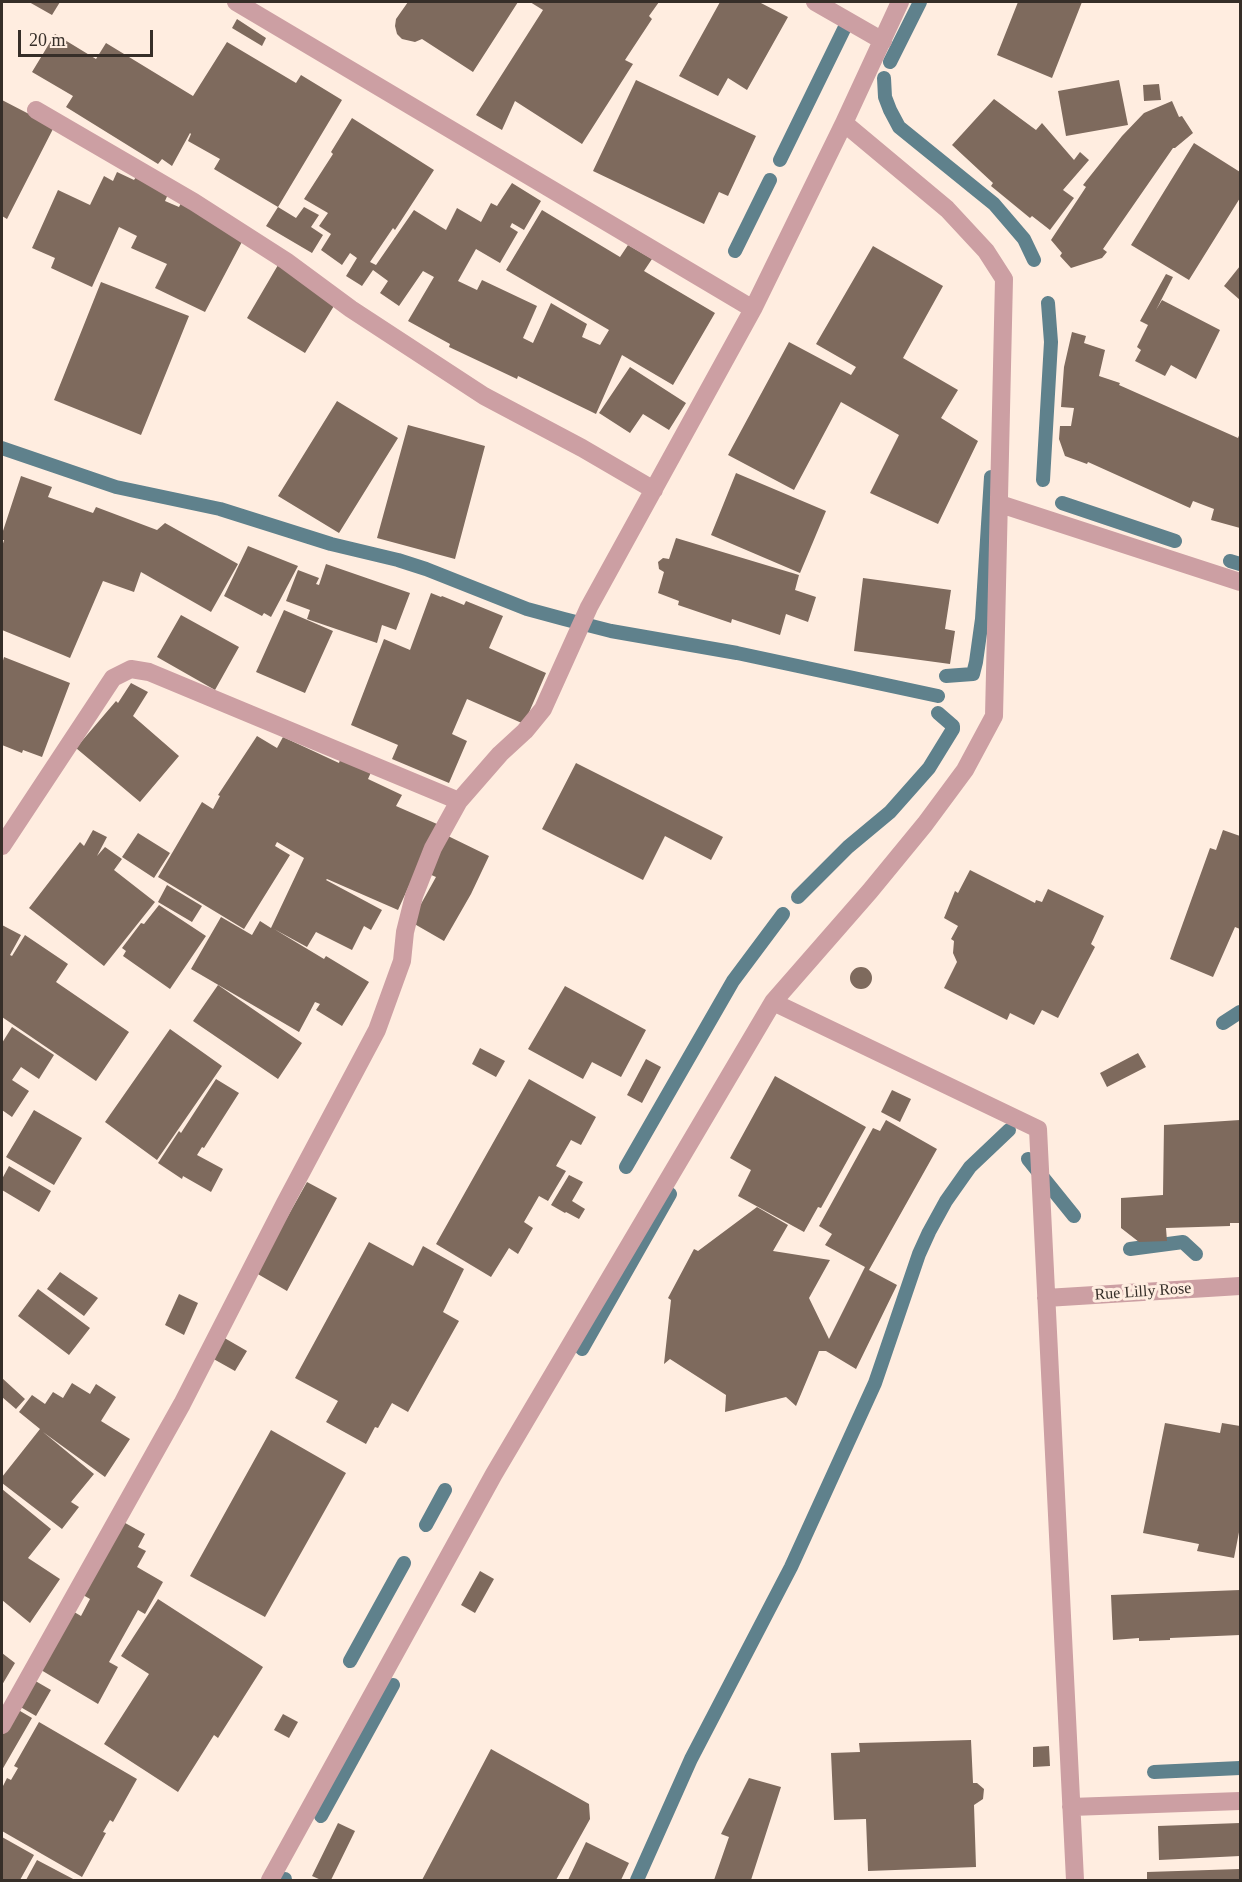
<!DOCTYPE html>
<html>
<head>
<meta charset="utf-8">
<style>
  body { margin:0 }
  #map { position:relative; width:1242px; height:1882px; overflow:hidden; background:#ffede0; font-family:Georgia,serif }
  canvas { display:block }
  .frame { position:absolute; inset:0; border:3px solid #362e28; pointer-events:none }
  .scale { position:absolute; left:18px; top:30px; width:135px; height:27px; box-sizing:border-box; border:3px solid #362e28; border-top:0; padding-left:8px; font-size:18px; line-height:21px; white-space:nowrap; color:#362e28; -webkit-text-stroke:4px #ffede0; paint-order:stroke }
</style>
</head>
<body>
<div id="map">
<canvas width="1242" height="1882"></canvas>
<div class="frame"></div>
<div class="scale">20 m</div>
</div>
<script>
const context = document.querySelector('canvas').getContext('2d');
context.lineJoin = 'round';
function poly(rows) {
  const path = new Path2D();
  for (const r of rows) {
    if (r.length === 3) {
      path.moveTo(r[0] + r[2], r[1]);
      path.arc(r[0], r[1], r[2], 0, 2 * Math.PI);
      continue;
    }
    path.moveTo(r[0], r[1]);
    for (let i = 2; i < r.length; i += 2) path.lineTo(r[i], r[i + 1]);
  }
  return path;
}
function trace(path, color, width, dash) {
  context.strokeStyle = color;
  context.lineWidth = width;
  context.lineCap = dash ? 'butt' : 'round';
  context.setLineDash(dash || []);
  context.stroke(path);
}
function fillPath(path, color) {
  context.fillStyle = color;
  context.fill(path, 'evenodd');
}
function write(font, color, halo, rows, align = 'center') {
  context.font = font + ' Georgia,serif';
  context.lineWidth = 6;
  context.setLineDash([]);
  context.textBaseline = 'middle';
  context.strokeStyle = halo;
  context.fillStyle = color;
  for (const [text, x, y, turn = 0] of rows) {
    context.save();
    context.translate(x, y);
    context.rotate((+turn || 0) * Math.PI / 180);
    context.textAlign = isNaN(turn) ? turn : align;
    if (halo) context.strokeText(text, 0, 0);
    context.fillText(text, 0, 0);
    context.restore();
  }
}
trace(poly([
  [890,62,920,2],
  [884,78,885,97,890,110,899,127,994,204,1024,239,1034,260],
  [780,160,847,23],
  [735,251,770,180],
  [2,448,116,487,220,509,331,544,398,560,426,569,527,609,564,619,611,631,737,653,938,696],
  [1043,480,1051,342,1048,303],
  [1062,503,1175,541],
  [1230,561,1240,564],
  [946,676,973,674,976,662,982,619,991,477],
  [798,897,848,847,890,812,929,768,953,729,953,726,938,713],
  [1223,1023,1240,1012],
  [1028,1159,1074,1216],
  [626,1167,733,981,783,914],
  [1130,1249,1183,1242,1196,1254],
  [582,1349,670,1194],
  [426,1525,445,1490],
  [350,1661,404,1563],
  [1154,1772,1240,1768],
  [321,1816,393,1685],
  [284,1880,285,1879],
  [637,1880,691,1759,791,1567,875,1383,919,1254,929,1232,946,1201,970,1167,1009,1130]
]), '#5f818c', 14);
fillPath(poly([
  [29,2,60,2,52,15],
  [408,2,518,2,473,72,422,39,415,42,402,39,397,34,395,26,396,19],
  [530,2,659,2,649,16,652,19,625,60,633,64,582,144,515,101,502,130,476,115,543,10],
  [720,2,759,2,788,17,747,90,728,78,718,96,679,76],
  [1018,2,1082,2,1052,78,997,55],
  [237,19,266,38,262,46,232,28],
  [55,34,96,59,106,43,193,96,227,42,296,83,301,75,342,100,278,207,214,169,220,159,188,141,191,134,190,133,172,166,162,159,158,164,66,107,73,96,32,72],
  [636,80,756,136,728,196,719,192,704,224,593,171],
  [1119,80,1128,125,1066,136,1058,91],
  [1159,84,1161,100,1144,101,1143,85],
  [994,99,1036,130,1042,123,1074,160,1080,152,1089,160,1063,190,1074,198,1050,230,1032,216,1030,218,991,186,993,183,952,145],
  [2,100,54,127,7,219,2,216],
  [1172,101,1179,117,1182,116,1193,133,1175,148,1173,148,1103,249,1107,252,1102,258,1071,268,1060,256,1062,253,1051,240,1086,187,1083,185,1122,136,1144,113],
  [352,118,434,170,395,230,393,228,370,262,376,265,414,210,446,230,457,208,481,222,491,203,497,206,512,183,541,201,524,230,512,223,510,227,518,232,500,263,476,249,458,281,477,290,482,280,537,306,523,338,533,343,551,303,587,324,582,337,600,345,609,330,506,270,542,210,620,257,628,245,652,259,644,271,715,313,673,385,622,355,596,414,518,376,517,379,449,347,450,344,408,321,434,277,423,271,399,306,380,293,388,281,373,270,362,286,346,276,357,258,350,253,342,265,321,250,331,234,319,226,328,213,304,199,333,154,331,152],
  [1194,143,1240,172,1240,198,1189,280,1131,245],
  [117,172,134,180,136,177,169,192,165,201,179,207,182,201,244,238,205,312,155,288,167,264,131,248,137,236,119,227,92,287,51,268,55,258,32,248,58,190,90,205,104,176,113,181],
  [278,207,296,218,304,207,319,215,311,227,323,235,312,253,266,226],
  [873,246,943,286,903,358,958,390,941,418,978,441,938,524,870,493,899,435,841,402,794,490,728,455,789,342,851,375,856,367,816,344],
  [278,265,337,301,305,353,247,318],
  [1240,266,1240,300,1224,286],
  [1166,274,1173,277,1156,310,1162,300,1220,330,1196,379,1171,365,1165,376,1135,361,1141,350,1137,347,1148,325,1140,321],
  [101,282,189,316,141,435,54,400],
  [1072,332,1086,336,1084,343,1105,350,1099,376,1120,383,1119,385,1238,438,1240,433,1240,528,1211,520,1214,509,1193,501,1190,508,1088,462,1087,464,1065,456,1059,439,1060,426,1071,426,1074,408,1061,407,1064,367],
  [630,367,686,403,669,430,643,414,630,433,599,413],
  [337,401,398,438,339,533,278,496],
  [408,425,485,446,455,559,377,538],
  [736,473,826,511,800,573,711,535],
  [21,476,52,487,48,497,93,513,96,507,157,530,165,523,238,564,211,612,141,572,134,592,103,581,70,658,63,655,2,630,2,547,4,540,2,540,2,534],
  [676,538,799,575,795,590,816,597,808,622,786,614,780,635,732,619,731,623,678,605,679,601,658,593,664,572,659,569,658,562,663,558,669,559],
  [248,546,298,566,271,617,264,613,262,616,224,596],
  [326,564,410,593,396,630,382,625,377,643,307,619,310,610,286,601,298,570,319,578,316,584,319,585],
  [863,578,951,590,945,629,955,631,950,664,854,651],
  [431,593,441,597,442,596,464,605,466,601,503,616,489,648,546,673,524,724,467,699,452,734,467,741,449,783,392,759,398,745,351,725,384,639,410,650],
  [284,610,333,631,305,693,256,672],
  [181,615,239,647,215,690,157,657],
  [4,657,70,683,42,757,23,750,22,753,2,745,2,664],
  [131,683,148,692,133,716,179,756,140,802,76,748,116,701,118,703],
  [257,736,277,748,283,737,339,763,340,760,372,770,368,779,402,795,396,806,437,824,398,910,327,879,326,880,382,910,371,930,364,926,352,950,316,932,307,947,274,929,324,959,326,956,369,982,342,1026,316,1010,320,1004,315,1002,299,1032,191,969,221,917,252,935,260,921,271,928,304,858,277,842,275,846,290,855,244,929,158,877,202,802,213,809,220,796,218,795],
  [576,763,723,837,711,860,665,836,643,880,542,829],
  [93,830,107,837,97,856,105,847,122,859,114,870,155,902,104,966,29,908,80,842,84,846],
  [1223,830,1240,836,1240,929,1235,927,1213,977,1170,959,1210,848,1216,850],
  [138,833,170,853,154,878,122,857],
  [448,836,489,856,471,894,444,941,411,922,436,877,429,874],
  [970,870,1035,903,1036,900,1042,902,1048,889,1104,916,1091,944,1095,947,1058,1018,1042,1010,1034,1025,1010,1013,1007,1020,944,988,957,962,953,953,954,941,951,939,958,926,944,918,955,891,958,893],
  [167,885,202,906,192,922,158,902],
  [159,905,206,936,170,989,123,956,126,951,122,948,141,923,144,924],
  [2,925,21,935,10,955,12,956,25,935,68,964,56,982,129,1032,96,1081,2,1017],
  [861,978,11],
  [218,985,302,1043,278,1079,193,1021],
  [565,986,646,1030,621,1077,592,1062,583,1079,528,1049],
  [12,1027,54,1055,39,1079,21,1067,12,1080,29,1091,12,1117,2,1110,2,1043],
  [170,1029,222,1066,157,1160,105,1122],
  [480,1048,505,1061,496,1077,472,1064],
  [1138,1053,1146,1067,1107,1087,1100,1073],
  [646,1059,661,1067,642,1103,627,1095],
  [775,1076,866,1127,821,1208,818,1207,804,1232,738,1196,751,1170,730,1158],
  [216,1079,239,1093,204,1148,202,1147,197,1155,223,1169,211,1192,183,1176,182,1179,158,1163,179,1131,181,1133],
  [529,1079,596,1117,581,1145,571,1140,556,1166,566,1171,548,1201,539,1196,524,1222,533,1228,518,1254,509,1248,491,1277,436,1244],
  [892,1090,911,1099,900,1122,881,1112],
  [34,1110,82,1138,54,1185,6,1157],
  [886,1120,937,1149,869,1270,897,1285,856,1369,826,1351,819,1351,796,1406,786,1397,725,1412,726,1395,670,1359,664,1364,671,1300,668,1298,694,1249,698,1251,757,1207,788,1225,773,1251,830,1260,809,1298,829,1339,865,1267,825,1245,832,1234,819,1226,873,1128,880,1131],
  [1240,1120,1240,1223,1230,1223,1230,1226,1166,1228,1167,1241,1139,1242,1121,1228,1121,1198,1163,1195,1164,1125],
  [9,1166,51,1191,39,1212,2,1190,2,1179],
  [569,1175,583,1182,572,1201,585,1209,579,1219,566,1212,565,1213,551,1205],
  [307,1182,337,1198,287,1291,256,1273],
  [369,1242,413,1266,423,1246,464,1269,443,1312,459,1321,408,1412,392,1403,378,1428,375,1427,366,1444,326,1422,338,1401,295,1378],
  [60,1272,98,1298,84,1316,47,1289],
  [38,1289,90,1328,69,1355,18,1316],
  [179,1294,198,1303,184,1335,165,1325],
  [221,1336,247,1351,235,1371,210,1357],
  [2,1378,25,1399,16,1409,2,1397],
  [72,1383,90,1394,96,1384,116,1397,101,1421,130,1439,105,1477,43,1432,94,1474,71,1502,79,1507,62,1529,2,1483,2,1477,40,1429,19,1412,32,1395,45,1404,53,1392,63,1398],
  [1165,1423,1220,1433,1222,1423,1240,1426,1240,1527,1234,1558,1197,1551,1199,1544,1143,1533],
  [271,1430,346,1473,265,1617,190,1576],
  [2,1489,51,1529,28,1558,60,1579,30,1623,2,1600],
  [118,1519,145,1534,138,1547,146,1551,137,1567,163,1582,145,1614,138,1610,109,1662,118,1667,98,1704,36,1667,69,1609,81,1616,90,1599,78,1592],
  [480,1571,494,1579,475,1613,461,1605],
  [1240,1590,1240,1635,1170,1638,1170,1640,1139,1641,1139,1638,1113,1640,1111,1595],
  [158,1599,263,1667,218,1738,214,1735,178,1792,104,1744,149,1674,121,1656],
  [2,1653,15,1663,2,1685],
  [32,1679,51,1690,36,1716,17,1705],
  [15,1708,32,1718,2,1770,2,1732],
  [283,1714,298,1722,289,1738,274,1730],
  [39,1722,137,1779,113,1822,110,1820,107,1825,103,1832,106,1833,82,1877,2,1831,2,1788,7,1778,11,1780,18,1768,14,1766],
  [971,1740,973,1783,977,1783,984,1789,983,1799,974,1805,976,1867,868,1871,866,1819,834,1820,831,1753,860,1752,859,1743],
  [1049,1746,1050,1766,1033,1767,1033,1747],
  [491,1749,589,1804,590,1819,556,1880,422,1880],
  [749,1778,781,1787,751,1880,714,1880,729,1837,721,1834],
  [338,1823,355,1831,331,1880,321,1880,312,1876],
  [1240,1823,1240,1856,1159,1860,1158,1826],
  [2,1837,34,1855,20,1880,2,1880],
  [586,1842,629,1863,621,1880,568,1880],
  [37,1860,75,1880,26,1880],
  [1240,1869,1240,1880,1147,1880,1147,1872]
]), '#7e6a5d');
trace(poly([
  [236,2,753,309],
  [815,2,883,41],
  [36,110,194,202,286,261,351,309,484,396,582,448,654,490],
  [1000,504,1240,582],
  [2,846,113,678,131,669,149,672,459,801],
  [773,1002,1038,1129,1075,1880],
  [1046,1298,1240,1286],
  [2,1725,182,1404,285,1203,377,1030,402,961,405,932,414,896,433,848,459,801,500,754,525,731,543,709,589,607,753,309,844,123,900,2],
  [1071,1807,1240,1801],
  [270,1880,494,1474,773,1002,870,891,925,824,965,770,994,716,1004,279,986,251,947,209,844,123]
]), '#cc9fa3', 18);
write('16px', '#362e28', '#ffede0', [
  ["Rue Lilly Rose",1143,1292,-4]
]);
</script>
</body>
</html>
